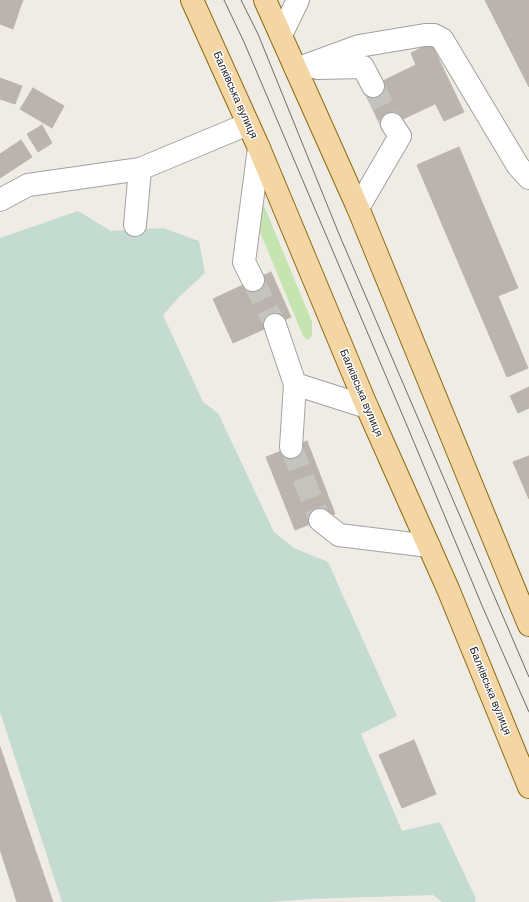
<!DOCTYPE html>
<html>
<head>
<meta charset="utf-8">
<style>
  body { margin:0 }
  canvas { display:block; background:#eeece5 }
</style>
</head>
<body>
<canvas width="529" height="902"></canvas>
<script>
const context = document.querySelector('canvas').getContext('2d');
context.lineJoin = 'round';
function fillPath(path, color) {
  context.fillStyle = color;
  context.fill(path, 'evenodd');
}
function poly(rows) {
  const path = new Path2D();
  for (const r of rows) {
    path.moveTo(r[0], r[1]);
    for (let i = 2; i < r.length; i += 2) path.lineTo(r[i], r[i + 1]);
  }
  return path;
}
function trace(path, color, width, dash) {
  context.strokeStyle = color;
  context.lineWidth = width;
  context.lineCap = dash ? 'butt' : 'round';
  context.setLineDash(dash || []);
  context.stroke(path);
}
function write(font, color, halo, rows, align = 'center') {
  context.font = font + ' Helvetica,sans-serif';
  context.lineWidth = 3;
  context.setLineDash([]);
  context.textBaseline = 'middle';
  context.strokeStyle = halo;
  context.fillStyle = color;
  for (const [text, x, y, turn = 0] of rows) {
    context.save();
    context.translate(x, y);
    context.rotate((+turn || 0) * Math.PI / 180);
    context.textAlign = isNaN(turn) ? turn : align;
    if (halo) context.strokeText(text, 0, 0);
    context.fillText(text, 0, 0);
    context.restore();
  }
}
fillPath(poly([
  [261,203,265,208,312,322,312,335,308,340,306,339,303,336,260,232,259,206]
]), '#c6e4b0');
fillPath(poly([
  [78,211,111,231,163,228,199,241,205,273,179,297,163,315,203,402,218,413,274,532,294,548,328,562,397,716,361,734,402,831,440,822,476,899,475,902,442,902,433,895,309,899,271,902,62,902,0,712,0,238]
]), '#c4dbd2');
const building = poly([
  [0,0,7,0,21,5,13,29,0,24,0,0],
  [7,0,23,0,21,5,7,0],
  [485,0,529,0,529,87,485,0],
  [431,43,464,112,444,121,435,103,441,101,422,62,416,65,411,53,431,43],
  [422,62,441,101,382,129,364,90,422,62],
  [0,78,22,86,15,104,0,99,0,78],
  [33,88,64,106,52,128,20,109,33,88],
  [42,125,52,143,38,152,27,134,42,125],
  [21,140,32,157,0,178,0,154,21,140],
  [459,147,518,288,498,296,528,368,507,377,417,165,459,147],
  [271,272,291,317,233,343,213,299,271,272],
  [529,387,529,408,518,413,510,396,529,387],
  [307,441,335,514,295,530,266,457,307,441],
  [529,456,529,499,513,462,529,456],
  [414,740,436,794,402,808,379,755,414,740],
  [0,747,53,902,17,902,0,849,0,747]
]);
fillPath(building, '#bbb4ae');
trace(building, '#bfb4a9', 1);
trace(poly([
  [373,86,392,124],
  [253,280,275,325],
  [291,447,320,520]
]), '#c4c3bd', 22, [22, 11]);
const minor = poly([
  [281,35,298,0],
  [317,68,363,67,373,86],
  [296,69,359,46,425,35,434,35,442,39,518,166,529,178],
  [0,200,28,185,140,169,248,124],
  [358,208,400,136,392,124],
  [135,225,140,169],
  [253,280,244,262,259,148],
  [275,325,295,384,367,407],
  [291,447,295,384],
  [320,520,339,535,429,546]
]);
const major = poly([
  [192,0,259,148,367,407,448,589,529,787],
  [265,0,358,208,529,625]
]);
trace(minor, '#a2a2a2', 24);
trace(major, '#8c690d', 24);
trace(minor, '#fff', 22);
trace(major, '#f4d6a5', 22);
trace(poly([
  [224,0,244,42,408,428,483,608,529,712],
  [241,0,258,34,339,234,529,677]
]), '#6c6c6c', 1);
write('11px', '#1e1e1e', '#fff', [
  ["Балківська вулиця",235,95,66],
  ["Балківська вулиця",361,393,67],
  ["Балківська вулиця",490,691,68]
]);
</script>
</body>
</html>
